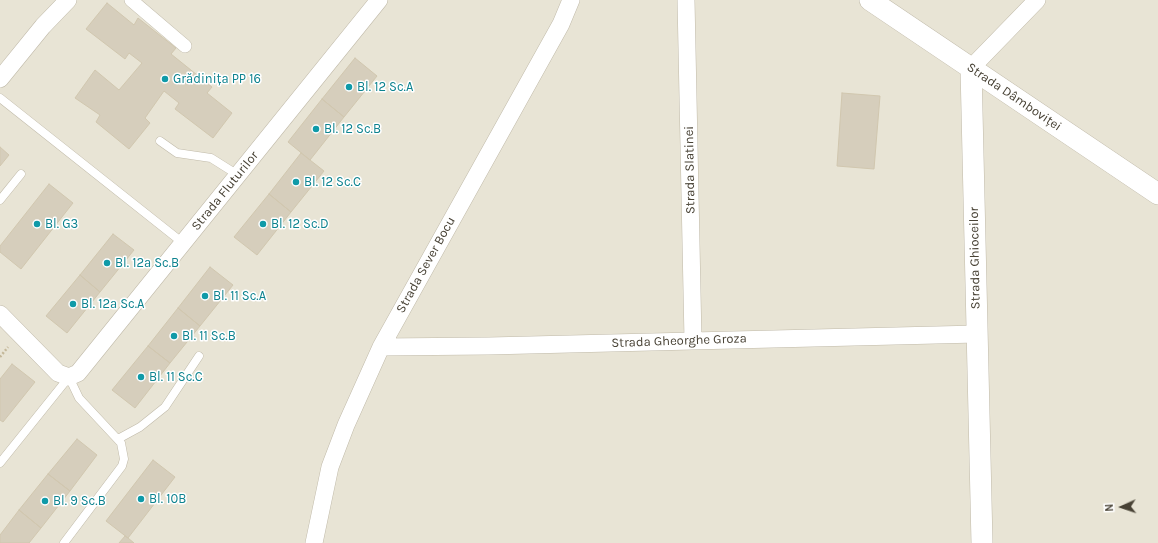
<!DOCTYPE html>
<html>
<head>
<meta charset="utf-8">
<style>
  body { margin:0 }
  #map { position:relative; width:1158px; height:543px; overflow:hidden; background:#f4f1e7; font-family:Karla,sans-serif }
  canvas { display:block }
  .north { position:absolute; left:1102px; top:487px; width:40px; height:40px; -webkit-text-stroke:3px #fff; paint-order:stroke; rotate:267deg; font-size:11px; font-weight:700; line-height:16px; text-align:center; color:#484235 }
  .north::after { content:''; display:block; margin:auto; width:14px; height:18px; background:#484235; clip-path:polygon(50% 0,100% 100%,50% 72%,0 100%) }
</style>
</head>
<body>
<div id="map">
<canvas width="1158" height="543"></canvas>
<div class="north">N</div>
</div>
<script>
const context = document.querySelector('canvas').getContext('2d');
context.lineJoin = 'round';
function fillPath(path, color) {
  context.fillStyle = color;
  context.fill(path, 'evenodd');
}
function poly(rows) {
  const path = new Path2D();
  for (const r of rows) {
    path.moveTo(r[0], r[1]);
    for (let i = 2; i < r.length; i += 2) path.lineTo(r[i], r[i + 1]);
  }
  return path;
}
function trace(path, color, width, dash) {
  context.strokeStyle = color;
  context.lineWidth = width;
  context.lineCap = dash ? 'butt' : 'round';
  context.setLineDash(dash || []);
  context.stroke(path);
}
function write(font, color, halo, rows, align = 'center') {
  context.font = font + ' Karla,sans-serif';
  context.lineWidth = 3;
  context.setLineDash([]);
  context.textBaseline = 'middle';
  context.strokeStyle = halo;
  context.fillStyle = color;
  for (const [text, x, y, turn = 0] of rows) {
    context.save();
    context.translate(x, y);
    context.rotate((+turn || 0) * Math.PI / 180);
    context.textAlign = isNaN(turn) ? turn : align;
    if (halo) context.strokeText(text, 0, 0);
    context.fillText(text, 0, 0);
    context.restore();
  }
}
fillPath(poly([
  [0,0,1158,0,1158,543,0,543]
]), '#e8e4d5');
const building = poly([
  [107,3,134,25,138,18,176,48,171,54,212,87,207,93,232,113,213,138,175,109,179,103,164,91,145,118,150,123,129,149,96,122,100,115,75,98,95,70,119,90,142,63,129,53,125,59,86,29,107,3],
  [355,58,377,76,344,117,322,99,355,58],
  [842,93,880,96,874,169,837,166,842,93],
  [322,99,344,117,310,160,288,142,322,99],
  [0,147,9,155,0,166,0,147],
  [301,153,324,171,291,212,269,194,301,153],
  [49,184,73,203,21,269,0,252,0,246,49,184],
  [269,194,291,212,257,255,234,237,269,194],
  [113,234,134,250,100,292,80,275,113,234],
  [210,267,233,285,200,326,178,308,210,267],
  [80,275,100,292,67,333,46,316,80,275],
  [178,308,200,326,170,363,148,346,178,308],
  [148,346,170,363,135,408,112,390,148,346],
  [12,364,35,382,3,422,0,420,0,379,12,364],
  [77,439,97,455,70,491,48,474,77,439],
  [153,460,175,477,128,538,106,521,153,460],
  [48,474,70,491,41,528,19,510,48,474],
  [19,510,41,528,29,543,0,543,0,535,19,510],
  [125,536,128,538,134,543,119,543,125,536]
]);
fillPath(building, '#d6cebc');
trace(building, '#d1c7af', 1);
const service = poly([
  [0,98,183,243],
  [160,141,177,153,211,158,238,175],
  [0,200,21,174],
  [118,439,140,427,165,407,199,356],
  [0,463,69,377,79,398,121,443,124,459,122,466,64,543]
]);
const pedestrian = poly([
  [131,0,185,46]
]);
const minor = poly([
  [686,0,693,340],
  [971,68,1037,0],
  [0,79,43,26,68,0],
  [0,314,58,373,69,377,78,373,379,0],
  [381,347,489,346,977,334],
  [314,543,330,467,346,425,381,347,561,24,571,0]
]);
const tertiary = poly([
  [870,0,1158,194],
  [971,68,982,543]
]);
trace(service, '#c0baa9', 9);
trace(pedestrian, '#c0baa9', 14);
trace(minor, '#c0baa9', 18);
trace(tertiary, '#c0baa9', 22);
trace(poly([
  [0,357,8,347]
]), '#c3b799', 2.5, [2, 2]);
trace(service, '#fff', 8);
trace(pedestrian, '#fff', 13);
trace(minor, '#fff', 17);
trace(tertiary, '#fff', 21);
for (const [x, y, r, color] of [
  [165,79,4,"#0f9aa8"],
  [349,87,4,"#0f9aa8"],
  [316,129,4,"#0f9aa8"],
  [296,182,4,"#0f9aa8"],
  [37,224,4,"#0f9aa8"],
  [263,224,4,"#0f9aa8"],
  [107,263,4,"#0f9aa8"],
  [205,296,4,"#0f9aa8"],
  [73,304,4,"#0f9aa8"],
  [174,336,4,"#0f9aa8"],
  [141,377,4,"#0f9aa8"],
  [141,499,4,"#0f9aa8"],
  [45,501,4,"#0f9aa8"]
]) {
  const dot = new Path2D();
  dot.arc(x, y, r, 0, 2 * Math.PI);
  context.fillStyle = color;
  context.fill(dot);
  trace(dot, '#fff', 1.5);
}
write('13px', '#0d838f', '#fff', [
  ["Grădinița PP 16",173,79],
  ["Bl. 12 Sc.A",357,87],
  ["Bl. 12 Sc.B",324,129],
  ["Bl. 12 Sc.C",304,182],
  ["Bl. G3",45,224],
  ["Bl. 12 Sc.D",271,224],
  ["Bl. 12a Sc.B",115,263],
  ["Bl. 11 Sc.A",213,296],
  ["Bl. 12a Sc.A",81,304],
  ["Bl. 11 Sc.B",182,336],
  ["Bl. 11 Sc.C",149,377],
  ["Bl. 10B",149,499],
  ["Bl. 9 Sc.B",53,501]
], 'left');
write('13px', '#484235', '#fff', [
  ["Strada Dâmboviței",1014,97,34],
  ["Strada Slatinei",690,170,-91],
  ["Strada Fluturilor",225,191,-51],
  ["Strada Ghioceilor",975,258,-91],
  ["Strada Sever Bocu",426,265,-61],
  ["Strada Gheorghe Groza",679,341,-2]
]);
</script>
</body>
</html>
